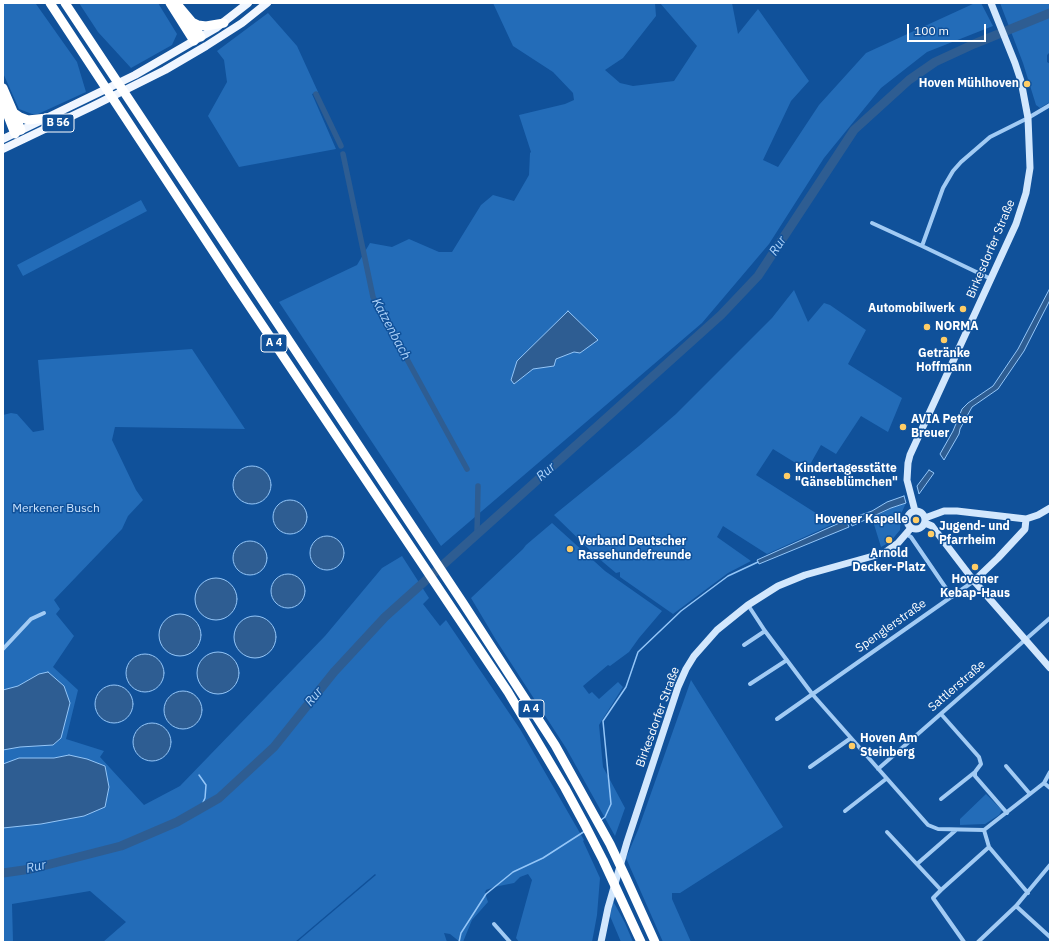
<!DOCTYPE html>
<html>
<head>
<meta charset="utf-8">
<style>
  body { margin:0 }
  #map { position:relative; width:1053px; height:945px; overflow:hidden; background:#10519a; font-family:"IBM Plex Sans",sans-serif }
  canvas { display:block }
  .frame { position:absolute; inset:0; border:4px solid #fff; pointer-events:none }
  .scale { position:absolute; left:907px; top:24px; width:79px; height:18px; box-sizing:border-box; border:2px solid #fff; border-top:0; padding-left:5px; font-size:12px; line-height:14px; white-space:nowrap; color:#fff; -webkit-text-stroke:3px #10519a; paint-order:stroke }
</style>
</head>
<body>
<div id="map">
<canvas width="1053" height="945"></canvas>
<div class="frame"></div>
<div class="scale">100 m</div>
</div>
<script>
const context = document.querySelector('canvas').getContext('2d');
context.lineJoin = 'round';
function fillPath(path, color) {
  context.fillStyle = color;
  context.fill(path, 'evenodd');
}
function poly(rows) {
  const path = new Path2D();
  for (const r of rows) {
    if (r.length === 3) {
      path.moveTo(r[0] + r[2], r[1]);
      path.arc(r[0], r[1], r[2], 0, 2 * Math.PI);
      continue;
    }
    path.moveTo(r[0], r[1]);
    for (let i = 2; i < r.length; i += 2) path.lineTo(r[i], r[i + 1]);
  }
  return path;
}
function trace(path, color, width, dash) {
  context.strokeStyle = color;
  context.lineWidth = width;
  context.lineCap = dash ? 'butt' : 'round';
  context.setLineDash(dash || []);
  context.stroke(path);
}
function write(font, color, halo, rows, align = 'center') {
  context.font = font + ' "IBM Plex Sans",sans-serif';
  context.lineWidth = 3;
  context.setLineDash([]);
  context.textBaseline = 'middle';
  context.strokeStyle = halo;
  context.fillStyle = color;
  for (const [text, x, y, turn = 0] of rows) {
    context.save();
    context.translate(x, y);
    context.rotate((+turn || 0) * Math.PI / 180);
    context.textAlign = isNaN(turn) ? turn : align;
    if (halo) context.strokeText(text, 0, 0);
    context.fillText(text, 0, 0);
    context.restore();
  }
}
fillPath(poly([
  [3,3,36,4,77,62,86,92,38,114,32,114,19,109,3,73],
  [79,3,158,3,177,34,172,45,131,68,98,32],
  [493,3,655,3,656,16,623,58,605,70,620,83,633,86,674,81,697,46,660,3,732,3,738,34,758,9,809,81,791,101,763,160,778,167,819,105,866,53,975,3,981,3,993,26,927,52,881,88,824,158,769,244,702,323,441,546,279,302,357,265,370,243,392,247,409,239,439,252,452,252,481,205,493,195,514,201,529,175,530,153,531,152,519,115,565,104,574,100,573,93,553,72,513,46],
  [1000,3,1050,3,1050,52,1047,55,1047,62,1050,64,1050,102,1040,108,1036,105,1023,63],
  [268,13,297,46,318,92,312,94,336,149,239,167,208,116,227,82,224,60,217,51],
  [141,200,147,211,23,276,17,265],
  [794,290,808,322,824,303,830,305,866,330,848,364,902,398,888,432,861,416,836,454,821,445,807,470,773,449,756,475,833,524,767,554,723,526,717,537,751,561,728,573,673,614,620,577,620,572,616,573,597,557,554,515,639,446,676,414,772,318],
  [192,349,245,429,115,427,112,440,136,490,143,500,128,516,122,529,54,600,60,609,56,614,74,636,53,667,78,690,66,739,104,751,100,757,144,805,180,786,325,636,382,568,402,556,429,598,423,604,440,626,446,620,520,729,584,840,583,841,600,878,597,915,592,942,519,942,516,938,532,880,528,874,520,877,514,883,494,887,486,890,485,893,488,902,472,920,463,942,460,942,450,934,444,933,447,942,297,942,376,875,375,874,295,942,103,942,126,922,90,891,12,904,13,942,3,942,3,415,11,413,17,414,33,432,44,430,38,360],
  [906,503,901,514,900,530,890,542,881,547,872,518,891,508],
  [552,523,605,571,662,611,639,638,629,652,610,666,608,665,583,686,589,694,592,692,599,699,618,682,623,687,599,725,603,767,625,808,615,836,566,748,496,640,471,598,523,549,526,545],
  [691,680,783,827,680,893,672,893,672,899,691,942,663,942,626,858,638,830],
  [986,794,1002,810,999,815,985,824,960,825,960,819],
  [613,901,625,923,633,942,621,942,610,916]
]), '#236cb8');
const water = poly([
  [1050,288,1050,300,1024,351,998,389,972,407,960,429,959,434,944,460,940,454,953,431,962,409,968,403,993,386,1018,349,1050,288],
  [568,311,598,340,580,353,574,352,556,359,554,366,533,369,514,384,511,380,517,361,568,311],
  [252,485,19],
  [929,470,934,473,919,494,917,486,929,470],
  [904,496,906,503,891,508,852,526,849,519,872,511,887,502,904,496],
  [290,517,17],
  [846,520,849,527,759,564,757,560,846,520],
  [327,553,17],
  [250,558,17],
  [288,591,17],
  [216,599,21],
  [180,635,21],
  [255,637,21],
  [218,673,21],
  [145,673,19],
  [48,672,64,686,70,703,61,738,53,745,20,747,3,750,3,690,18,686,39,674,48,672],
  [114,704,19],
  [183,710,19],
  [152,742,19],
  [69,755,87,759,105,766,109,787,105,807,84,816,41,824,3,828,3,764,19,758,54,758,69,755]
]);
fillPath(water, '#2e5d92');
trace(water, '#94c6f8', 1);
trace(poly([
  [199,775,206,785,205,798,200,809],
  [601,820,605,817,611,804,603,721,626,687,638,652,681,611,728,576,758,562],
  [459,942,461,933,486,894,513,872,543,858,585,831]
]), '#94c6f8', 1.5);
trace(poly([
  [316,94,341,146],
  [343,154,373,297,467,469],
  [477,534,478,486]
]), '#2e5d92', 5.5);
trace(poly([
  [3,873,31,869,121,846,177,822,219,798,274,747,334,672,385,617,721,315,758,276,854,130,909,80,935,62,974,44,1050,13]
]), '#2e5d92', 9);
trace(poly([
  [872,223,922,246],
  [991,279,922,246,943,188,953,171,961,162,990,137,1028,118,1050,105],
  [906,534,911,537,952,597],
  [748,605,765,631,813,695,928,825,938,829,984,830,1044,783,1050,772],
  [744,645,765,631],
  [3,649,31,619,44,613],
  [750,684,787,660],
  [941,714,979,757,981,764,975,772,941,799],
  [777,719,974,581],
  [1006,766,1030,794],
  [810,767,851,738],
  [878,769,1050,618],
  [975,772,975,776,1007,813],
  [1044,783,1050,788],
  [845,811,886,779],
  [984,830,989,847,1028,893],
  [887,832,941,890,989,847],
  [917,864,956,830],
  [941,890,933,898,964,942],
  [1016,906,1050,937],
  [494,924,510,942],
  [978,942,1016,906,1050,865]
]), '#a2cbf4', 4);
trace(poly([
  [916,520,9],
  [915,511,907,480,908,463,910,455,1016,224,1026,193,1030,168,1028,118,1021,81,1015,63,991,3],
  [925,518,944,511,957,511,1026,519,1038,515,1050,508],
  [925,523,932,526,974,581,1050,668],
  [974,581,998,558,1025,529,1026,519],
  [601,942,608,908,627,842,678,687,686,669,694,656,717,630,748,605,778,586,805,575,884,553,898,543,911,528]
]), '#d2e7fd', 7);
trace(poly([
  [3,139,135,75,216,28,248,3],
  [3,149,93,106,165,70,206,46,242,23,267,3]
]), '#f0f6ff', 8);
trace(poly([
  [50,3,234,283,508,692,565,788,585,825,603,860,641,942],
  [65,3,463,603,555,745,610,844,626,878,655,942],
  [170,3,194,41],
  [176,3,192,22,201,37],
  [192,22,198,25,206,26,224,23],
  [3,88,21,130],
  [3,103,15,134],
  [14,113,20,117,28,120,47,118]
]), '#fff', 9);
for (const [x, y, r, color] of [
  [1027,84,4,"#ffcd66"],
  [963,309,4,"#ffcd66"],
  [927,327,4,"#ffcd66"],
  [944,340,4,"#ffcd66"],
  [903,427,4,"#ffcd66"],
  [787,476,4,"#ffcd66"],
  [916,520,4,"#ffcd66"],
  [931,534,4,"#ffcd66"],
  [889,540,4,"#ffcd66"],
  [570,549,4,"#ffcd66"],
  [975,567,4,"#ffcd66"],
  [852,746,4,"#ffcd66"]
]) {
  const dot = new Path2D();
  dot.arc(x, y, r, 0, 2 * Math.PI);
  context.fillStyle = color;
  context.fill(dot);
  trace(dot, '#10519a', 1.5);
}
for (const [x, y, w] of [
  [58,123,32],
  [274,343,26],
  [531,709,26]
]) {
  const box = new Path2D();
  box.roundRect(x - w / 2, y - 9, w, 18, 3);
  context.fillStyle = '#10519a';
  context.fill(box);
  trace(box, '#fff', 1);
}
write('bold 11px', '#fff', null, [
  ["B 56",58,123],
  ["A 4",274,343],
  ["A 4",531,709]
]);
write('bold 12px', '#fff', '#10519a', [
  ["Hoven Mühlhoven",1019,84,"right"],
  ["Automobilwerk",955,309,"right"],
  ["NORMA",935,327],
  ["Getränke",944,354,"center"],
  ["Hoffmann",944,368,"center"],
  ["AVIA Peter",911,420],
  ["Breuer",911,434],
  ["Kindertagesstätte",795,469],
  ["\"Gänseblümchen\"",795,483],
  ["Hovener Kapelle",908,520,"right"],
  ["Jugend- und",939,527],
  ["Pfarrheim",939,541],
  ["Verband Deutscher",578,542],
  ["Rassehundefreunde",578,556],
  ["Arnold",889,554,"center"],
  ["Decker-Platz",889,568,"center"],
  ["Hovener",975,580,"center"],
  ["Kebap-Haus",975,594,"center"],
  ["Hoven Am",860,739],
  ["Steinberg",860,753]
], 'left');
write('12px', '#fff', '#10519a', [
  ["Birkesdorfer Straße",991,249,-67],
  ["Spenglerstraße",891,626,-35],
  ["Sattlerstraße",957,686,-41],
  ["Birkesdorfer Straße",658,717,-70]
]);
write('12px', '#cbe4fe', '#10519a', [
  ["Merkener Busch",56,509]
]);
write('italic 13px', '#afd4fb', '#10519a', [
  ["Rur",778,246,-57],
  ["Katzenbach",391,329,62],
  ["Rur",546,472,-42],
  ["Rur",314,697,-51],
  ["Rur",36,867,-12]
]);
</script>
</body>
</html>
